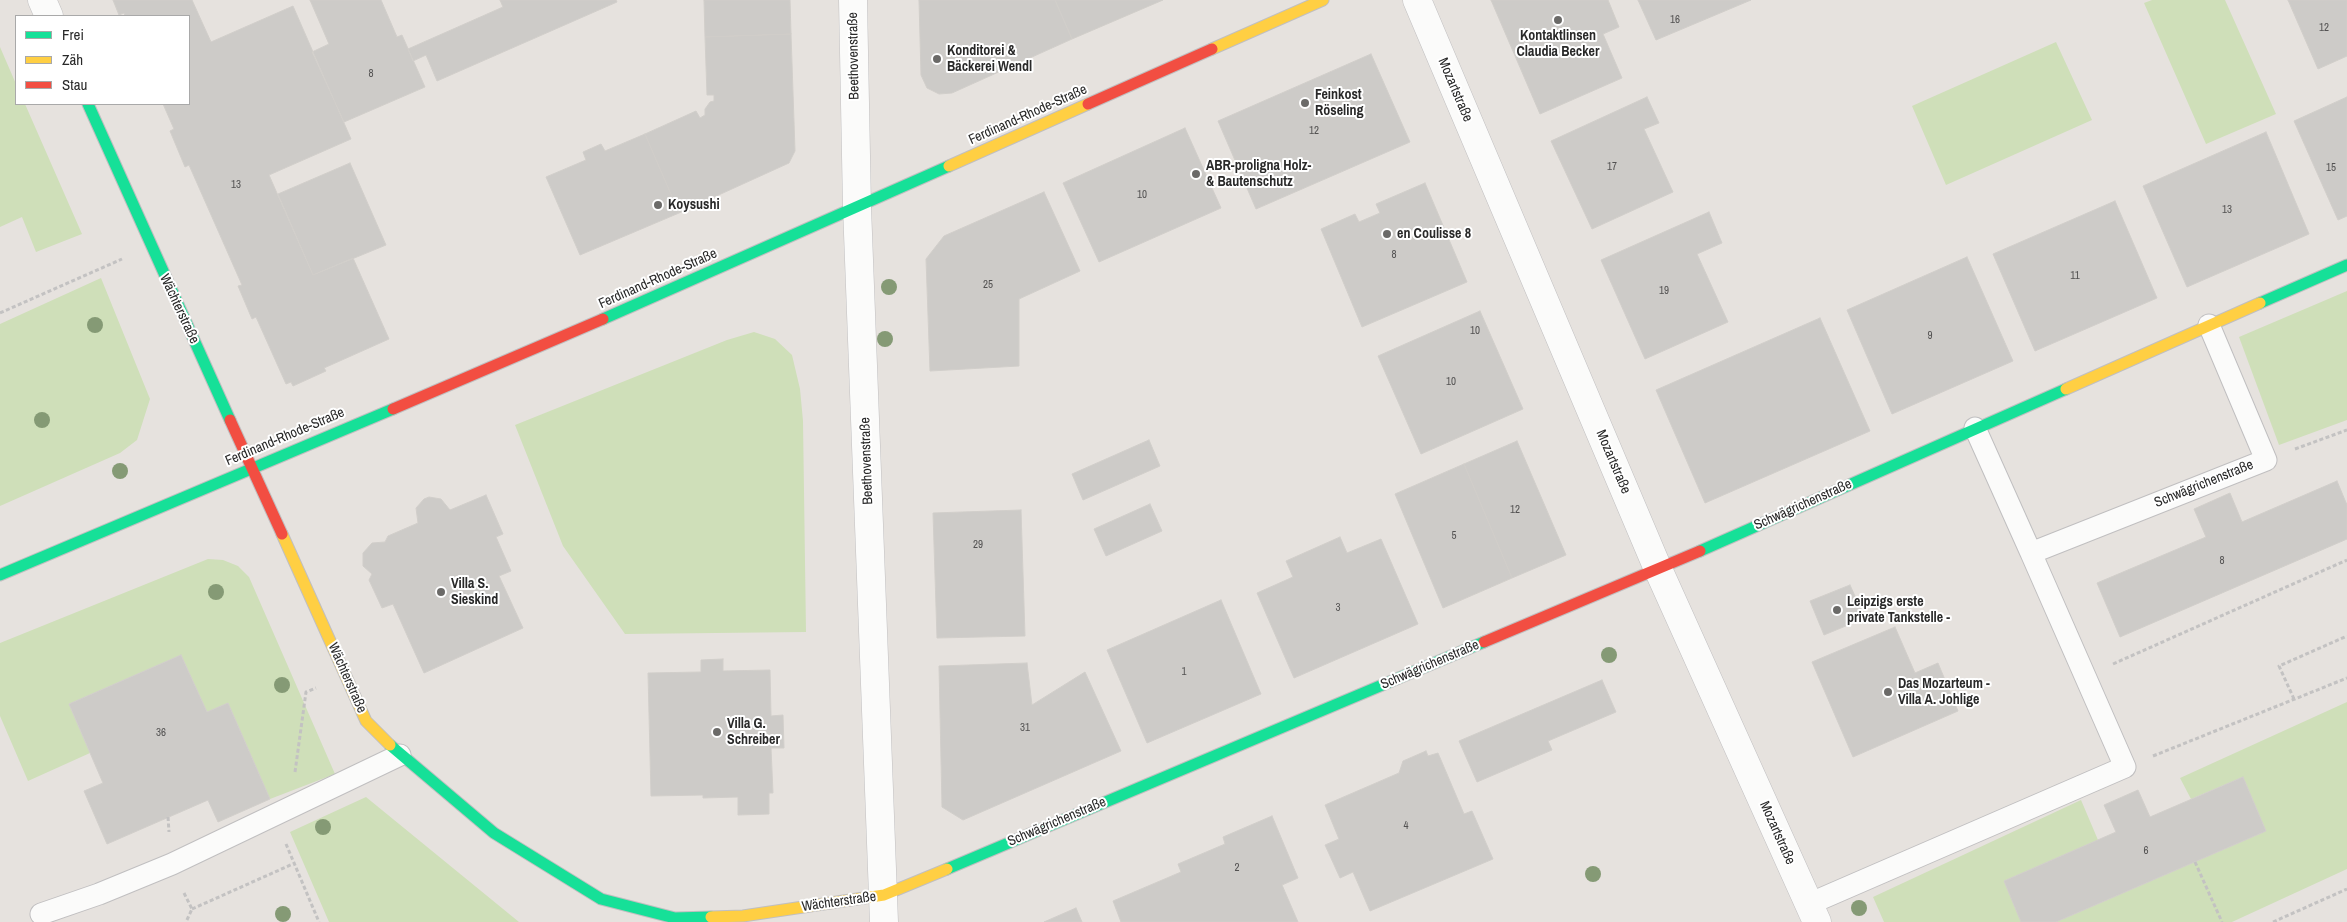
<!DOCTYPE html>
<html>
<head>
<meta charset="utf-8">
<style>
  body { margin:0 }
  #map { position:relative; width:2347px; height:922px; overflow:hidden; background:#e6e2de; font-family:"Archivo Narrow",sans-serif }
  canvas { display:block }
  .legend { position:absolute; left:15px; top:15px; width:175px; height:90px; box-sizing:border-box; background:#fff; border:1px solid #a9a9a9; margin:0; padding:6px 9px; list-style:none; font-size:15px; color:#292929 }
  .legend li { display:flex; align-items:center; gap:10px; height:25px }
  .legend b { width:25px; border:1px solid #a9a9a9 }
</style>
</head>
<body>
<div id="map">
<canvas width="2347" height="922"></canvas>
<ul class="legend">
<li><b style="height:6px;background:#16e098"></b>Frei</li>
<li><b style="height:6px;background:#ffcf43"></b>Zäh</li>
<li><b style="height:6px;background:#f24e42"></b>Stau</li>
</ul>
</div>
<script>
const context = document.querySelector('canvas').getContext('2d');
context.lineJoin = 'round';
function fillPath(path, color) {
  context.fillStyle = color;
  context.fill(path, 'evenodd');
}
function poly(rows) {
  const path = new Path2D();
  for (const r of rows) {
    path.moveTo(r[0], r[1]);
    for (let i = 2; i < r.length; i += 2) path.lineTo(r[i], r[i + 1]);
  }
  return path;
}
function trace(path, color, width, dash) {
  context.strokeStyle = color;
  context.lineWidth = width;
  context.lineCap = dash ? 'butt' : 'round';
  context.setLineDash(dash || []);
  context.stroke(path);
}
function write(font, color, halo, rows, align = 'center') {
  context.font = font + ' "Archivo Narrow",sans-serif';
  context.lineWidth = 4;
  context.setLineDash([]);
  context.textBaseline = 'middle';
  context.strokeStyle = halo;
  context.fillStyle = color;
  for (const [text, x, y, turn = 0] of rows) {
    context.save();
    context.translate(x, y);
    context.rotate((+turn || 0) * Math.PI / 180);
    context.textAlign = isNaN(turn) ? turn : align;
    if (halo) context.strokeText(text, 0, 0);
    context.fillText(text, 0, 0);
    context.restore();
  }
}
fillPath(poly([
  [2152,0,2225,0,2276,114,2206,144,2144,3],
  [2056,42,2092,120,1946,185,1912,106],
  [0,47,16,84,16,104,25,104,82,234,36,252,22,217,0,227],
  [101,278,150,399,137,440,120,453,0,506,0,324],
  [2347,291,2347,420,2279,445,2239,337],
  [754,332,775,339,792,355,800,389,803,421,806,632,625,634,563,546,515,425,727,340],
  [208,559,223,560,238,566,249,577,335,774,270,799,228,703,207,712,181,655,69,704,90,753,28,781,0,716,0,643],
  [2347,702,2347,869,2232,922,2056,922,2266,831,2243,777,2191,799,2180,778],
  [366,797,519,922,329,922,290,832],
  [2081,800,2098,840,2004,881,2021,922,1884,922,1873,897]
]), '#cfdfb9');
const building = poly([
  [113,0,192,0,211,42,293,6,351,139,269,175,313,275,353,258,389,339,324,368,326,371,293,386,291,382,286,384,256,317,252,319,238,286,242,285,189,165,185,167,170,131,174,129,163,104,189,104,189,16,125,16,124,13,119,15,113,0],
  [310,0,381,0,397,37,402,35,425,87,344,122,312,52,329,44,310,0],
  [500,0,616,0,617,2,437,81,426,55,413,61,408,49,503,7,500,0],
  [704,0,790,0,791,34,705,37,704,0],
  [919,0,1055,0,1072,39,952,93,939,94,927,88,921,75,919,0],
  [1055,0,1163,0,1072,39,1055,0],
  [1491,0,1608,0,1619,27,1603,34,1622,78,1540,114,1491,0],
  [1638,0,1751,0,1656,40,1638,0],
  [2288,0,2347,0,2347,56,2318,69,2288,0],
  [791,34,795,151,789,163,679,213,645,134,696,111,700,118,705,115,705,109,710,102,714,101,714,95,707,95,705,37,791,34],
  [1371,54,1410,142,1256,209,1218,121,1371,54],
  [1647,97,1659,123,1644,129,1673,192,1592,229,1551,141,1647,97],
  [2347,97,2347,216,2338,220,2294,121,2347,97],
  [1185,128,1221,208,1099,262,1063,183,1185,128],
  [2266,132,2309,234,2187,287,2143,186,2266,132],
  [645,134,679,213,580,255,546,177,586,160,583,152,601,144,605,151,645,134],
  [350,163,386,245,313,275,278,194,350,163],
  [1425,183,1467,282,1362,327,1321,229,1355,214,1359,222,1380,213,1376,204,1425,183],
  [1044,192,1080,271,1019,299,1019,366,930,371,926,259,944,236,1044,192],
  [2115,201,2157,298,2035,351,1993,254,2115,201],
  [1709,212,1722,243,1697,254,1728,322,1645,359,1601,260,1709,212],
  [1967,257,2013,361,1892,414,1847,310,1967,257],
  [1480,311,1523,409,1421,454,1378,356,1480,311],
  [1820,318,1870,431,1705,503,1656,390,1820,318],
  [1149,440,1160,466,1083,500,1072,474,1149,440],
  [1517,441,1566,555,1512,578,1464,464,1517,441],
  [1464,464,1512,578,1443,608,1395,494,1464,464],
  [2337,481,2347,505,2347,539,2120,637,2097,583,2206,537,2194,509,2230,493,2242,522,2337,481],
  [486,495,503,534,496,537,511,571,499,576,523,628,424,673,393,604,382,608,369,580,372,574,363,566,363,553,372,543,385,542,388,536,418,523,416,508,424,499,429,497,441,499,450,510,486,495],
  [1150,504,1162,531,1106,556,1094,529,1150,504],
  [1021,510,1025,636,937,638,933,513,1021,510],
  [1340,537,1347,553,1381,539,1418,624,1294,678,1257,593,1293,577,1286,561,1340,537],
  [1850,585,1865,618,1824,635,1810,601,1850,585],
  [1221,600,1261,694,1147,743,1107,650,1221,600],
  [1895,627,1915,673,1938,663,1958,711,1853,757,1812,662,1895,627],
  [181,655,207,712,228,703,270,799,218,822,208,800,107,844,84,791,103,783,69,704,181,655],
  [723,659,723,671,770,670,771,716,783,715,784,748,771,748,773,793,769,793,769,814,738,815,738,797,703,798,703,795,651,796,648,673,701,672,701,660,723,659],
  [1027,663,1032,705,1085,672,1121,751,963,820,942,807,939,666,1027,663],
  [1602,680,1616,712,1548,741,1552,750,1477,782,1459,741,1602,680],
  [1426,751,1428,756,1438,753,1464,814,1472,811,1493,859,1370,911,1353,872,1340,878,1325,845,1339,839,1325,805,1399,773,1403,761,1426,751],
  [2243,777,2266,831,2056,922,2021,922,2004,881,2116,832,2104,805,2138,790,2150,817,2243,777],
  [1272,816,1298,878,1282,885,1298,922,1121,922,1113,901,1181,872,1178,864,1225,844,1223,837,1272,816],
  [1076,908,1082,922,1044,922,1076,908]
]);
fillPath(building, '#cdcbc8');
trace(building, '#d1ceca', 1);
const lane = poly([
  [1975,428,2031,553],
  [1809,904,2125,767,2031,553,2266,460,2209,325],
  [41,914,99,894,172,864,400,755]
]);
const street = poly([
  [42,0,49,16],
  [853,0,857,207,884,922],
  [1417,0,1658,569,1817,922]
]);
const fast = poly([
  [88,104,230,420],
  [2260,303,2347,265],
  [603,319,949,166],
  [1700,551,2066,389],
  [0,575,393,409],
  [390,745,494,833,601,899,675,918,711,917],
  [947,869,1484,642]
]);
const slow = poly([
  [1212,49,1323,0],
  [949,166,1088,104],
  [2066,389,2260,303],
  [282,534,366,721,390,745],
  [711,917,743,916,884,895,947,869]
]);
const jam = poly([
  [1088,104,1212,49],
  [393,409,603,319],
  [230,420,282,534],
  [1484,642,1700,551]
]);
trace(lane, '#c0bfc0', 23);
trace(street, '#c0bfc0', 29);
trace(fast, '#c0bfc0', 13);
trace(slow, '#c0bfc0', 13);
trace(jam, '#c0bfc0', 13);
trace(poly([
  [0,313,122,259],
  [2295,449,2347,430],
  [2113,664,2347,560],
  [2294,699,2279,666,2347,636],
  [2153,756,2347,678],
  [295,772,306,692,316,688],
  [168,817,169,832],
  [286,844,319,922],
  [2195,862,2222,922],
  [184,893,192,909,186,922],
  [192,909,295,863],
  [2273,922,2347,889]
]), '#c3c2c2', 3, [4, 2.5]);
trace(lane, '#fbfbfa', 21);
trace(street, '#fbfbfa', 28);
trace(fast, '#16e098', 11);
trace(slow, '#ffcf43', 11);
trace(jam, '#f24e42', 11);
context.fillStyle = '#859a75';
for (const [x, y] of [
  [889,287],
  [95,325],
  [885,339],
  [42,420],
  [120,471],
  [216,592],
  [1609,655],
  [282,685],
  [323,827],
  [1593,874],
  [1859,908],
  [283,914]
]) {
  context.beginPath();
  context.arc(x, y, 8, 0, 2 * Math.PI);
  context.fill();
}
for (const [x, y, r, color] of [
  [1558,20,5,"#6b6a68"],
  [937,59,5,"#6b6a68"],
  [1305,103,5,"#6b6a68"],
  [1196,174,5,"#6b6a68"],
  [658,205,5,"#6b6a68"],
  [1387,234,5,"#6b6a68"],
  [441,592,5,"#6b6a68"],
  [1837,610,5,"#6b6a68"],
  [1888,692,5,"#6b6a68"],
  [717,732,5,"#6b6a68"]
]) {
  const dot = new Path2D();
  dot.arc(x, y, r, 0, 2 * Math.PI);
  context.fillStyle = color;
  context.fill(dot);
  trace(dot, '#fff', 2);
}
write('11px', '#535252', null, [
  ["16",1675,20],
  ["12",2324,28],
  ["8",371,74],
  ["12",1314,131],
  ["17",1612,167],
  ["15",2331,168],
  ["13",236,185],
  ["10",1142,195],
  ["13",2227,210],
  ["8",1394,255],
  ["11",2075,276],
  ["25",988,285],
  ["19",1664,291],
  ["10",1475,331],
  ["9",1930,336],
  ["10",1451,382],
  ["12",1515,510],
  ["5",1454,536],
  ["29",978,545],
  ["8",2222,561],
  ["3",1338,608],
  ["1",1184,672],
  ["31",1025,728],
  ["36",161,733],
  ["4",1406,826],
  ["6",2146,851],
  ["2",1237,868]
]);
write('bold 14px', '#292929', '#fff', [
  ["Kontaktlinsen",1558,36,"center"],
  ["Claudia Becker",1558,52,"center"],
  ["Konditorei &",947,51],
  ["Bäckerei Wendl",947,67],
  ["Feinkost",1315,95],
  ["Röseling",1315,111],
  ["ABR-proligna Holz-",1206,166],
  ["& Bautenschutz",1206,182],
  ["Koysushi",668,205],
  ["en Coulisse 8",1397,234],
  ["Villa S.",451,584],
  ["Sieskind",451,600],
  ["Leipzigs erste",1847,602],
  ["private Tankstelle -",1847,618],
  ["Das Mozarteum -",1898,684],
  ["Villa A. Johlige",1898,700],
  ["Villa G.",727,724],
  ["Schreiber",727,740]
], 'left');
write('14px', '#292929', '#fff', [
  ["Beethovenstraße",854,56,-91],
  ["Mozartstraße",1455,90,67],
  ["Ferdinand-Rhode-Straße",1028,115,-24],
  ["Ferdinand-Rhode-Straße",658,279,-24],
  ["Wächterstraße",179,309,65],
  ["Ferdinand-Rhode-Straße",285,437,-23],
  ["Beethovenstraße",867,461,-92],
  ["Mozartstraße",1613,462,67],
  ["Schwägrichenstraße",2204,484,-22],
  ["Schwägrichenstraße",1803,505,-24],
  ["Schwägrichenstraße",1430,665,-23],
  ["Wächterstraße",347,678,66],
  ["Schwägrichenstraße",1057,822,-23],
  ["Mozartstraße",1777,833,66],
  ["Wächterstraße",839,902,-8]
]);
</script>
</body>
</html>
